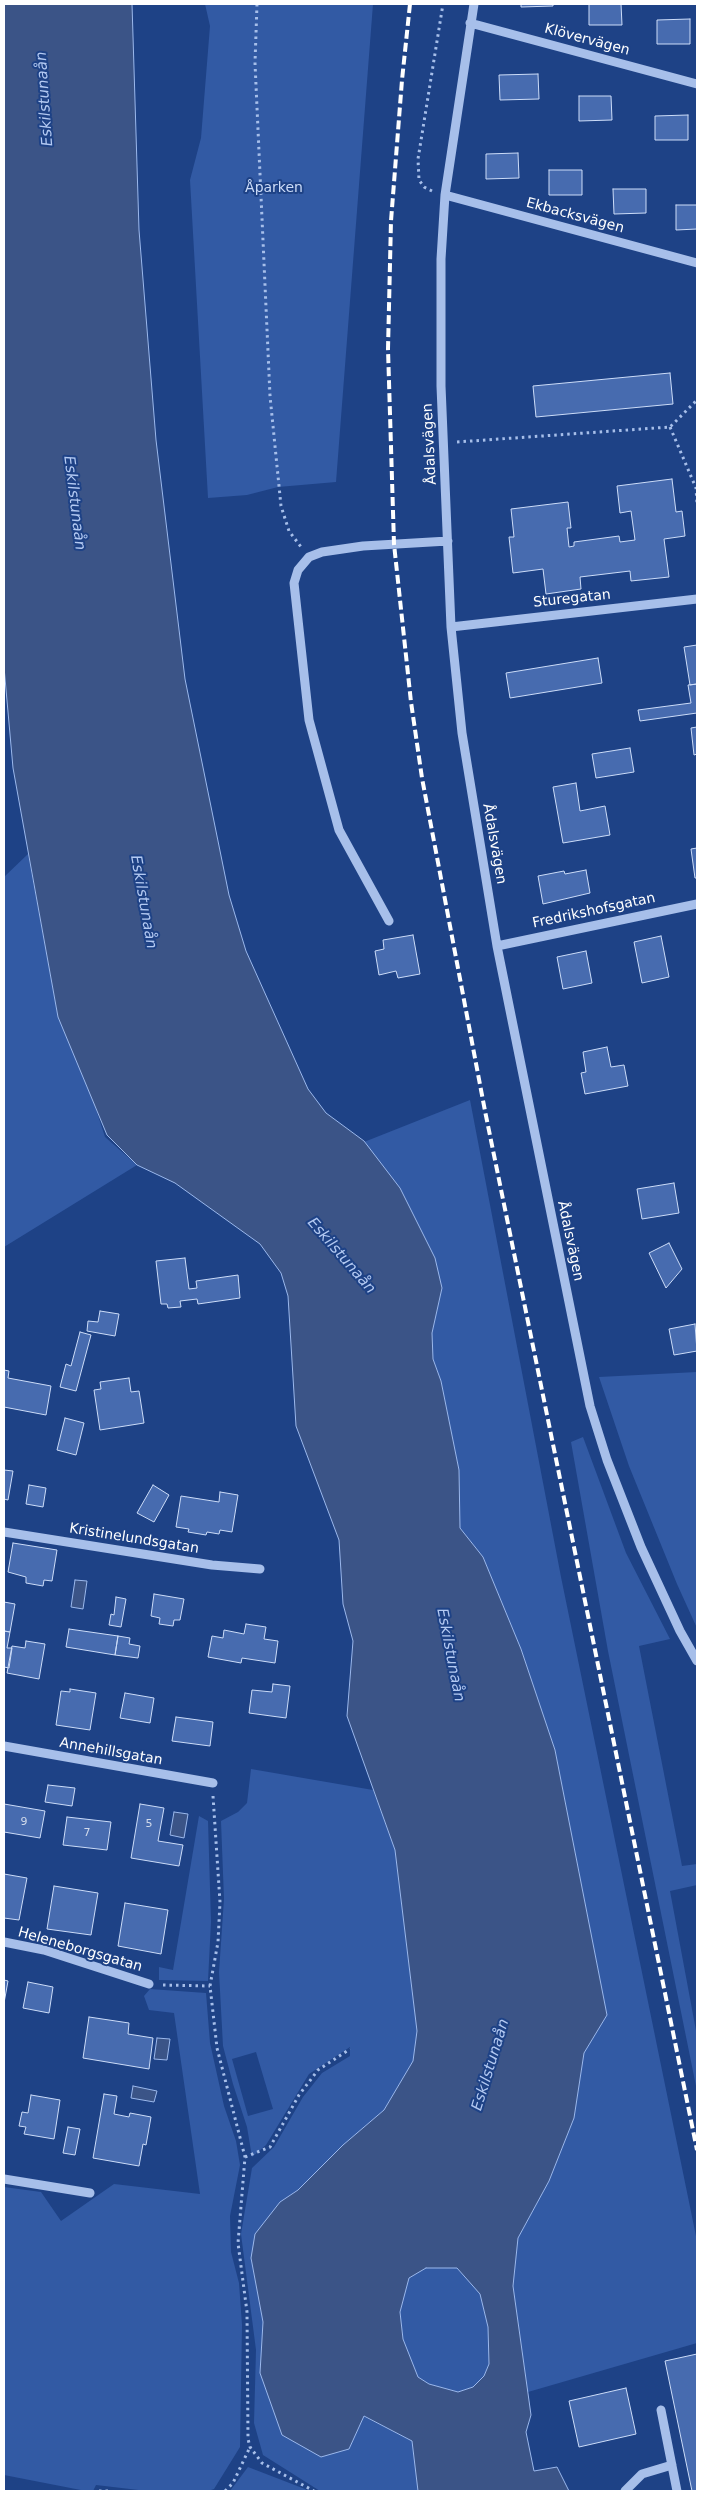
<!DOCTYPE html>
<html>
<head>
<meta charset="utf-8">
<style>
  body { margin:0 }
  #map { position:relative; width:701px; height:2495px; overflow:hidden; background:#1e4286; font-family:"DejaVu Sans",sans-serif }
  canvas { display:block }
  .frame { position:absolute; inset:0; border:5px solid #fff; pointer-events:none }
</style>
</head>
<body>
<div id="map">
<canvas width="701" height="2495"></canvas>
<div class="frame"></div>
</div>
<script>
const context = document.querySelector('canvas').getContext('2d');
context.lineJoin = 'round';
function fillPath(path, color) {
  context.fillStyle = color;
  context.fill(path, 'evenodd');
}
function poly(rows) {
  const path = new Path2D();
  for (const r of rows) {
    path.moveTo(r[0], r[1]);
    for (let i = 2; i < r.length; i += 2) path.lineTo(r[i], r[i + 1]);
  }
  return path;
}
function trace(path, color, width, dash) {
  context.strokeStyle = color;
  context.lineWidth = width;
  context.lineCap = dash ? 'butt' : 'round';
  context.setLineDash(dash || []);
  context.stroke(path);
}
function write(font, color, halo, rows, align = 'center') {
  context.font = font + ' "DejaVu Sans",sans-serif';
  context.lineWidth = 4;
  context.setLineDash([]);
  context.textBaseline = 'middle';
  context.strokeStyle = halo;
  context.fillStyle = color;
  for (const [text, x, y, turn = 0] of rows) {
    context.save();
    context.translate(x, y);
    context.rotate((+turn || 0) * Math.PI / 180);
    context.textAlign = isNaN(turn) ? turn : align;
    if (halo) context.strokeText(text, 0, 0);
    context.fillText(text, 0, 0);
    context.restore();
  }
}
fillPath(poly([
  [205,4,373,4,336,482,278,487,247,495,208,498,190,180,201,138,210,26],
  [28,854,58,1017,92,1097,105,1137,137,1165,4,1247,4,877],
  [470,1100,561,1577,697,2241,697,2343,528,2392,513,2286,518,2238,549,2181,574,2118,584,2053,607,2015,555,1750,521,1649,483,1557,460,1528,459,1470,441,1381,433,1359,432,1333,442,1288,364,1142],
  [697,1372,697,1628,677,1584,629,1466,599,1377],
  [583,1437,626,1553,670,1639,639,1646,682,1866,697,1864,697,1885,670,1891,697,2036,697,2091,608,1651,571,1442],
  [251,1769,373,1790,395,1850,417,2031,413,2061,384,2110,343,2145,298,2190,280,2202,251,2258,263,2322,260,2373,349,2449,363,2416,412,2441,418,2491,320,2491,263,2455,254,2423,256,2350,241,2234,252,2168,274,2147,303,2097,322,2073,350,2056,350,2047,309,2074,266,2145,252,2157,247,2127,233,2084,223,2046,219,1972,224,1899,221,1821,238,1812,247,1803],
  [256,2052,273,2109,248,2116,232,2059],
  [199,1816,208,1821,211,1922,208,1981,159,1980,159,1967,173,1970],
  [150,1989,206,1993,210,2043,224,2106,236,2141,240,2165,230,2216,231,2252,239,2283,242,2325,240,2447,214,2489,208,2491,147,2491,96,2485,93,2491,86,2491,4,2475,4,2187,41,2192,61,2221,114,2184,200,2194,174,2013,149,2010,144,1996],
  [426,2268,457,2268,480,2293,488,2327,489,2364,484,2376,473,2387,458,2392,429,2384,418,2377,403,2339,400,2312,409,2277],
  [248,2467,305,2489,307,2491,230,2491]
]), '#325aa4');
const water = poly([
  [4,4,132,4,139,230,156,440,185,679,229,895,246,951,308,1089,326,1113,364,1141,400,1188,435,1258,442,1288,432,1333,433,1359,441,1381,459,1470,460,1528,483,1557,521,1649,555,1750,607,2015,584,2053,574,2118,549,2181,518,2238,513,2286,531,2415,526,2432,534,2471,557,2467,569,2491,418,2491,412,2441,364,2416,349,2449,321,2457,282,2435,260,2373,263,2322,251,2258,255,2234,280,2202,298,2190,343,2145,384,2110,413,2061,417,2031,395,1850,347,1716,353,1641,343,1604,339,1540,296,1426,288,1296,281,1273,260,1244,175,1183,137,1165,107,1135,58,1017,13,768,4,667,4,4],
  [426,2268,457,2268,480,2294,488,2327,489,2364,484,2376,473,2387,458,2392,429,2384,418,2377,403,2339,400,2312,409,2278,426,2268],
  [75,1580,87,1581,83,1609,71,1607,75,1580],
  [174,1812,188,1814,184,1838,170,1835,174,1812],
  [157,2038,170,2039,167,2060,154,2059,157,2038],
  [133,2086,157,2091,154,2102,131,2098,133,2086]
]);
fillPath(water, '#3b5487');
trace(water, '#9bb8ec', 1);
const building = poly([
  [521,4,553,4,553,6,521,7,521,4],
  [589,4,621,4,622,25,589,25,589,4],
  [690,19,690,44,657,44,657,20,690,19],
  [538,74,539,99,500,100,499,75,538,74],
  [579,96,611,96,612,120,579,121,579,96],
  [688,115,688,140,655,140,655,116,688,115],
  [518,153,519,178,486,179,486,154,518,153],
  [549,170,582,170,582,195,549,195,549,170],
  [613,189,646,189,646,213,614,214,613,189],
  [676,205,697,205,697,229,676,230,676,205],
  [670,373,673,404,536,417,533,386,670,373],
  [672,479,676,512,682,511,685,536,664,539,669,577,631,581,630,571,580,577,581,589,546,594,543,569,513,573,509,537,514,537,511,509,568,502,571,528,567,528,569,547,574,546,574,542,619,536,620,542,635,540,631,511,620,513,617,486,672,479],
  [697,645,697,684,690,685,684,647,697,645],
  [598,658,602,683,510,698,506,673,598,658],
  [697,684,697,713,640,721,638,710,691,703,688,685,697,684],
  [697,727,697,754,694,755,691,728,697,727],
  [630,748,634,772,596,778,592,754,630,748],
  [576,783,580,811,605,806,610,835,563,843,553,787,576,783],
  [697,848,697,878,695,878,691,849,697,848],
  [586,870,590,893,543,904,538,876,564,871,565,874,586,870],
  [413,935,420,974,398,978,396,971,379,975,375,951,384,949,383,940,413,935],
  [661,936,669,977,642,983,634,942,661,936],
  [586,951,592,983,563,989,557,957,586,951],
  [607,1047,611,1067,624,1065,628,1086,585,1094,581,1073,586,1072,583,1052,607,1047],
  [674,1183,679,1213,642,1219,637,1189,674,1183],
  [669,1243,682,1269,666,1288,649,1253,669,1243],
  [185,1258,189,1289,197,1288,196,1281,238,1275,240,1298,198,1304,197,1299,180,1301,181,1307,168,1308,167,1304,161,1304,156,1261,185,1258],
  [100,1311,119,1314,115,1336,87,1331,88,1321,98,1322,100,1311],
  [695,1324,697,1351,674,1355,669,1329,695,1324],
  [80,1332,91,1335,76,1391,60,1387,66,1364,71,1366,80,1332],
  [4,1370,9,1371,8,1378,51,1386,46,1415,4,1407,4,1370],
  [129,1378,131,1392,139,1391,144,1423,100,1430,94,1390,101,1389,100,1382,129,1378],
  [65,1418,84,1423,76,1455,57,1450,65,1418],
  [4,1470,13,1471,8,1500,4,1499,4,1470],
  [29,1485,46,1488,43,1507,26,1504,29,1485],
  [153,1485,169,1495,154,1522,137,1513,153,1485],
  [220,1492,238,1495,232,1532,220,1530,219,1534,207,1532,206,1535,188,1532,189,1529,176,1527,181,1496,219,1502,220,1492],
  [13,1543,57,1550,52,1581,44,1580,43,1586,26,1583,26,1577,8,1572,13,1543],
  [154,1594,184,1599,180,1620,174,1620,173,1626,159,1624,160,1618,151,1616,154,1594],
  [116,1597,126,1599,121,1627,109,1625,111,1614,114,1615,116,1597],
  [4,1602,15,1604,10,1632,4,1631,4,1602],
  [246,1624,266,1627,264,1639,278,1641,275,1663,242,1658,241,1663,208,1657,212,1636,223,1638,224,1630,244,1634,246,1624],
  [69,1629,118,1636,115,1655,66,1647,69,1629],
  [4,1631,10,1632,7,1648,12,1648,9,1668,4,1667,4,1631],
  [118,1636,130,1638,129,1644,140,1646,138,1658,115,1655,118,1636],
  [26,1641,45,1644,39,1679,7,1673,12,1646,25,1648,26,1641],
  [273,1684,290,1686,286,1718,249,1713,252,1690,272,1692,273,1684],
  [70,1689,96,1693,90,1730,56,1725,61,1691,70,1692,70,1689],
  [125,1693,154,1698,150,1723,120,1718,125,1693],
  [176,1717,213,1722,210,1746,172,1741,176,1717],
  [48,1785,75,1788,72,1806,45,1802,48,1785],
  [4,1804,45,1811,40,1838,4,1832,4,1804],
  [140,1804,164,1808,158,1841,183,1845,179,1866,131,1858,140,1804],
  [67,1817,111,1822,107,1850,63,1845,67,1817],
  [4,1874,27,1878,19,1920,4,1918,4,1874],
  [54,1886,98,1893,91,1935,47,1929,54,1886],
  [125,1903,168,1910,161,1954,118,1946,125,1903],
  [4,1980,8,1981,4,2003,4,1980],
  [28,1982,53,1987,49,2013,23,2008,28,1982],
  [89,2017,129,2023,128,2034,153,2038,149,2069,83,2058,89,2017],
  [104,2094,117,2096,114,2114,129,2117,130,2113,151,2117,146,2145,143,2144,139,2166,93,2158,104,2094],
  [31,2095,60,2100,54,2139,24,2134,26,2127,19,2126,22,2112,28,2113,31,2095],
  [68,2127,80,2129,75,2155,63,2153,68,2127],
  [697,2354,697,2491,692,2491,665,2361,697,2354],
  [626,2388,636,2434,579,2447,569,2401,626,2388]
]);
fillPath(building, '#476baf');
trace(building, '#ccdcf8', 1);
trace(poly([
  [257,4,255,63,270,396,281,506,289,531,301,547],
  [432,191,424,187,419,180,418,159,443,4],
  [670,427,696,488,697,503],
  [457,442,670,427,697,400],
  [213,1796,220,1902,218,1942,210,1986,217,2048,245,2157,238,2243,247,2312,248,2439,250,2447,262,2463,314,2491],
  [163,1985,210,1986],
  [245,2157,270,2147,299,2095,318,2070,350,2049],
  [99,2491,109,2491],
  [225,2491,233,2483,250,2447]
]), '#a7bfea', 3, [2.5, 4]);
trace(poly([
  [474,4,445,195,441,259,441,386,451,627,462,733,497,946,590,1406,607,1460,641,1547,680,1631,697,1661],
  [470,23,697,84],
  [445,195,697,263],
  [451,627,697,599],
  [389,921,339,830,309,720,294,583,298,570,309,557,322,552,363,546,448,541],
  [497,946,697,904],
  [4,1532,212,1565,260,1569],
  [4,1746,213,1783],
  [4,1942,44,1950,149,1984],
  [4,2179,90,2193],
  [661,2410,677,2491],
  [625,2491,642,2474,672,2465]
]), '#a7bfea', 9);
trace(poly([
  [410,4,402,80,391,221,388,349,394,544,411,702,422,778,485,1111,697,2150]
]), '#fff', 4, [9, 4]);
write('11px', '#d1daeb', null, [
  ["9",24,1822],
  ["5",149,1824],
  ["7",87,1833]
]);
write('14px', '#fff', '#1e4286', [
  ["Klövervägen",587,40,15],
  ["Ekbacksvägen",575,216,15],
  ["Ådalsvägen",430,444,-93],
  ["Sturegatan",572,599,-6],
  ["Ådalsvägen",494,844,80],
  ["Fredrikshofsgatan",594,911,-12],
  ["Ådalsvägen",570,1241,78],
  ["Kristinelundsgatan",134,1539,9],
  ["Annehillsgatan",111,1752,10],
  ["Heleneborgsgatan",80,1950,16]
]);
write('14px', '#ccdcf8', '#1e4286', [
  ["Åparken",274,188]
]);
write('italic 15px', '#b3c9f2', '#1e4286', [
  ["Eskilstunaån",45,99,-94],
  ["Eskilstunaån",74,503,83],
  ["Eskilstunaån",143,902,80],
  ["Eskilstunaån",341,1256,49],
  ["Eskilstunaån",450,1655,79],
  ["Eskilstunaån",491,2065,-73]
]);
</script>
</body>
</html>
